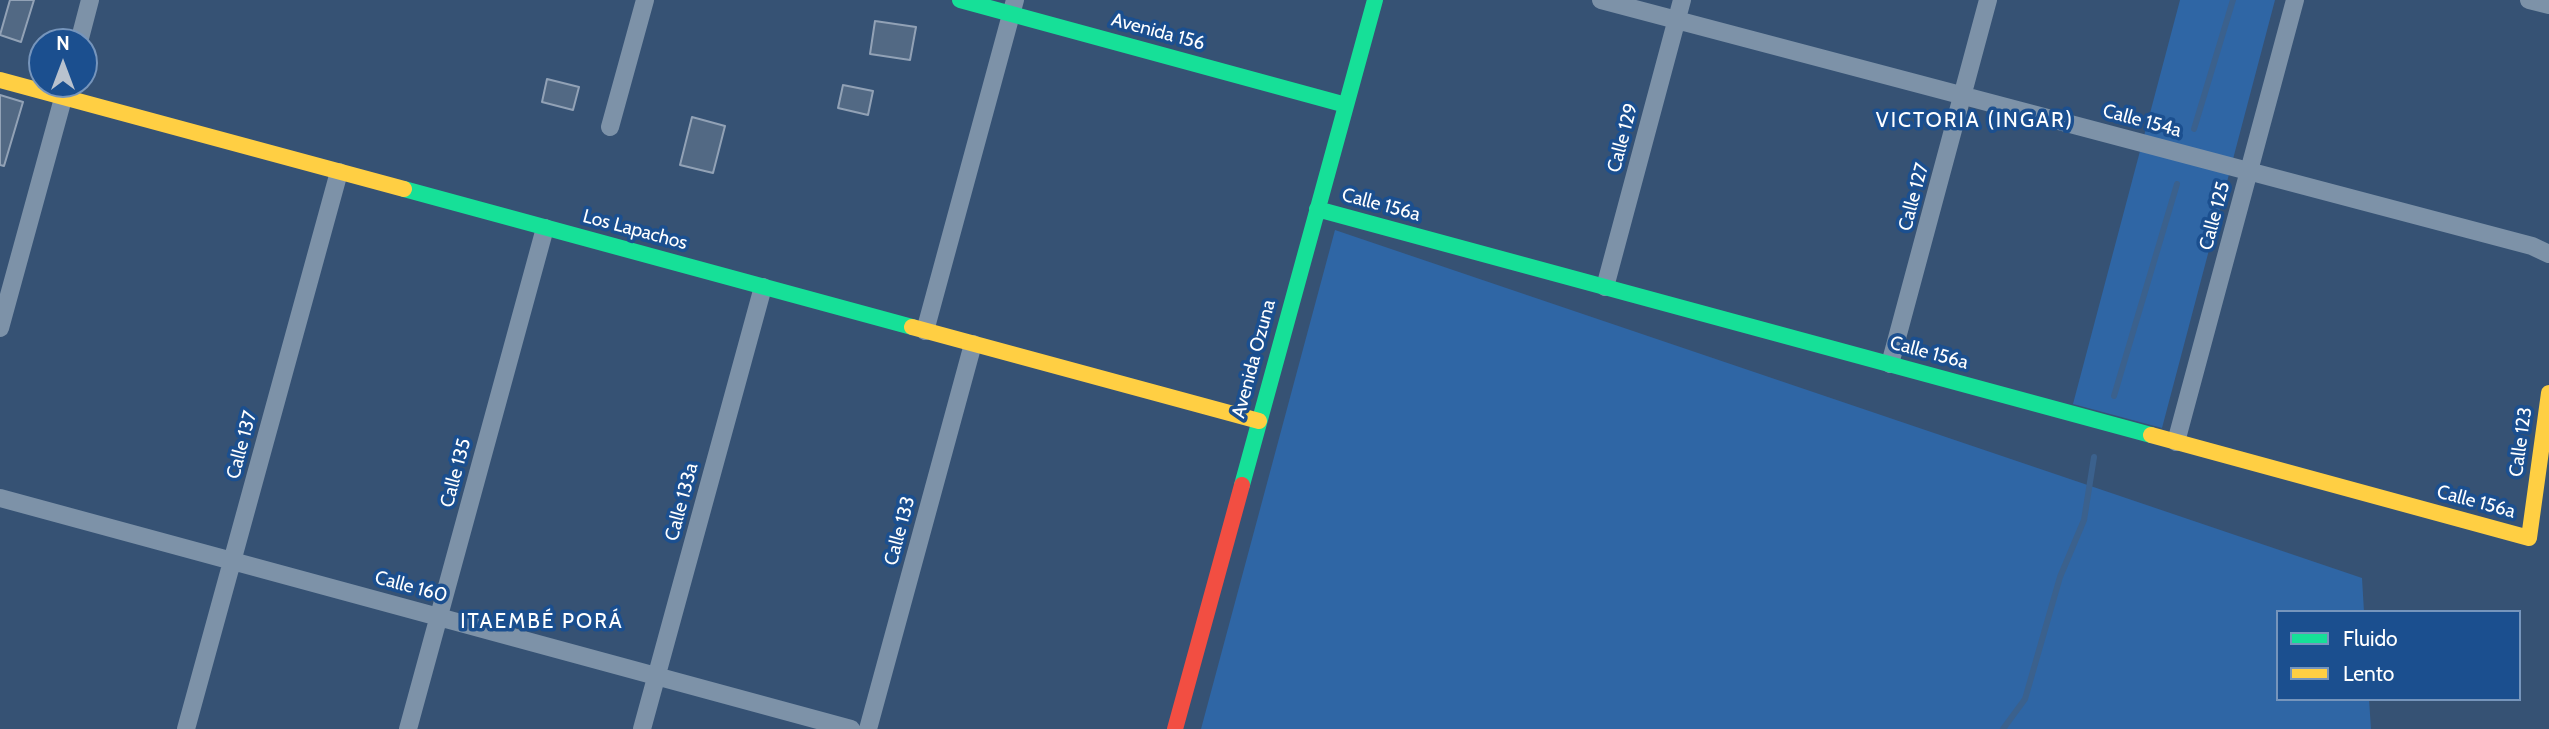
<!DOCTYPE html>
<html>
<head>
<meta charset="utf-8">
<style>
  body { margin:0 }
  #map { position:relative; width:2549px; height:729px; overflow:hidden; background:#365274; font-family:Cabin,sans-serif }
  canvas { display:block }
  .legend { position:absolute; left:2276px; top:610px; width:245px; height:91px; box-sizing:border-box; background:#1b4f8f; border:2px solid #7695bc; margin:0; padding:9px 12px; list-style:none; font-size:21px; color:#fff }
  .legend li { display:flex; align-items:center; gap:14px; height:35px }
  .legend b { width:35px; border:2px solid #7695bc }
  .north { position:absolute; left:28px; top:28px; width:70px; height:70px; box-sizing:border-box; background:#1b4f8f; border:2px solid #7695bc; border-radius:50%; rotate:0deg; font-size:19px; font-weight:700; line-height:28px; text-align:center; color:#fff }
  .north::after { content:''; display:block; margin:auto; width:24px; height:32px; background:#b9c2ce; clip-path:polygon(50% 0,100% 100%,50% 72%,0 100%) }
</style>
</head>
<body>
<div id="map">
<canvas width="2549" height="729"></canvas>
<ul class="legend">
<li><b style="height:9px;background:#16e098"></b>Fluido</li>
<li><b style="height:9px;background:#ffcf43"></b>Lento</li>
</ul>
<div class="north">N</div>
</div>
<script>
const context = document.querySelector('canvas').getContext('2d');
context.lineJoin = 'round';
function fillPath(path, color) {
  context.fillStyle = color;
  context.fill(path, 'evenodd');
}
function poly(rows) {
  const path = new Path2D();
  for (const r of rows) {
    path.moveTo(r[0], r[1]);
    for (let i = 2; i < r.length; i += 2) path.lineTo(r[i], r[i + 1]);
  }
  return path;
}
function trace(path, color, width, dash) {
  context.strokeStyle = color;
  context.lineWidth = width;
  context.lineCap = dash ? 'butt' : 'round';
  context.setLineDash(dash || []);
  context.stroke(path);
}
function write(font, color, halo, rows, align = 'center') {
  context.font = font + ' Cabin,sans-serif';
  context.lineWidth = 7;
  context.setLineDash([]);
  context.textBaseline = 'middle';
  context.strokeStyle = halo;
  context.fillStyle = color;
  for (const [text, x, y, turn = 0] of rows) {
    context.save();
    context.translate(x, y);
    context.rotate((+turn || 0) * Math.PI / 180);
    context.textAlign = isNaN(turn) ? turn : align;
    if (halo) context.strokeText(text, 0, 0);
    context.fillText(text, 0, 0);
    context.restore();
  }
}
fillPath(poly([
  [2180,0,2275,0,2162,428,2073,404],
  [1335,230,2362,578,2364,612,2278,612,2278,699,2369,699,2371,729,1201,729]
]), '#2f66a5');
trace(poly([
  [2194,129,2233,0],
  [2114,396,2177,184],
  [2003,729,2025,699,2060,577,2084,520,2094,457]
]), '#3b618d', 6);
const building = poly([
  [10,0,34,0,21,42,0,35,10,0],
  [875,21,916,27,910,60,870,54,875,21],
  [547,79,579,87,573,110,542,102,547,79],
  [843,85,873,91,868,115,838,108,843,85],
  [0,95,23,102,4,166,0,165,0,95],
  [692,117,725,126,713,173,680,165,692,117]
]);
fillPath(building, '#526984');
trace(building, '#92a2b6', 2);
trace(poly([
  [1601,0,2532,246,2549,254],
  [2529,0,2549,5],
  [79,42,90,0],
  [610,127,645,0],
  [1605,287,1682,0],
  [0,328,67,84],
  [925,331,1015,0],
  [1890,364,1988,0],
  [2176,442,2295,0],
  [0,498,851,729],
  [186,729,339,172],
  [408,729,545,228],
  [642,729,763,287],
  [868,729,973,344]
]), '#7d92a8', 18);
trace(poly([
  [960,0,1346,105],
  [404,189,912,327],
  [1317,209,2151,435],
  [1242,485,1375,0]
]), '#16e098', 16);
trace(poly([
  [0,80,404,189],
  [912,327,1259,421],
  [2151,435,2529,538,2549,393]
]), '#ffcf43', 16);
trace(poly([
  [1175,729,1242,485]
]), '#f24e42', 16);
write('19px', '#fff', '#1b4f8f', [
  ["Avenida 156",1158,32,15],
  ["Calle 154a",2142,121,15],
  ["Calle 129",1623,138,-75],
  ["Calle 127",1914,197,-75],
  ["Calle 156a",1381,205,15],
  ["Calle 125",2215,216,-75],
  ["Los Lapachos",635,230,15],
  ["Calle 156a",1929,353,15],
  ["Avenida Ozuna",1254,359,-75],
  ["Calle 123",2521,442,-82],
  ["Calle 137",242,445,-75],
  ["Calle 135",456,473,-75],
  ["Calle 133a",682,502,-75],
  ["Calle 156a",2476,502,15],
  ["Calle 133",900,531,-75],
  ["Calle 160",411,587,15]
]);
context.letterSpacing = '2px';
write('21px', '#fff', '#1b4f8f', [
  ["VICTORIA (INGAR)",1975,121],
  ["ITAEMBÉ PORÁ",542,622]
]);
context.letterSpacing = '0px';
</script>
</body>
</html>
